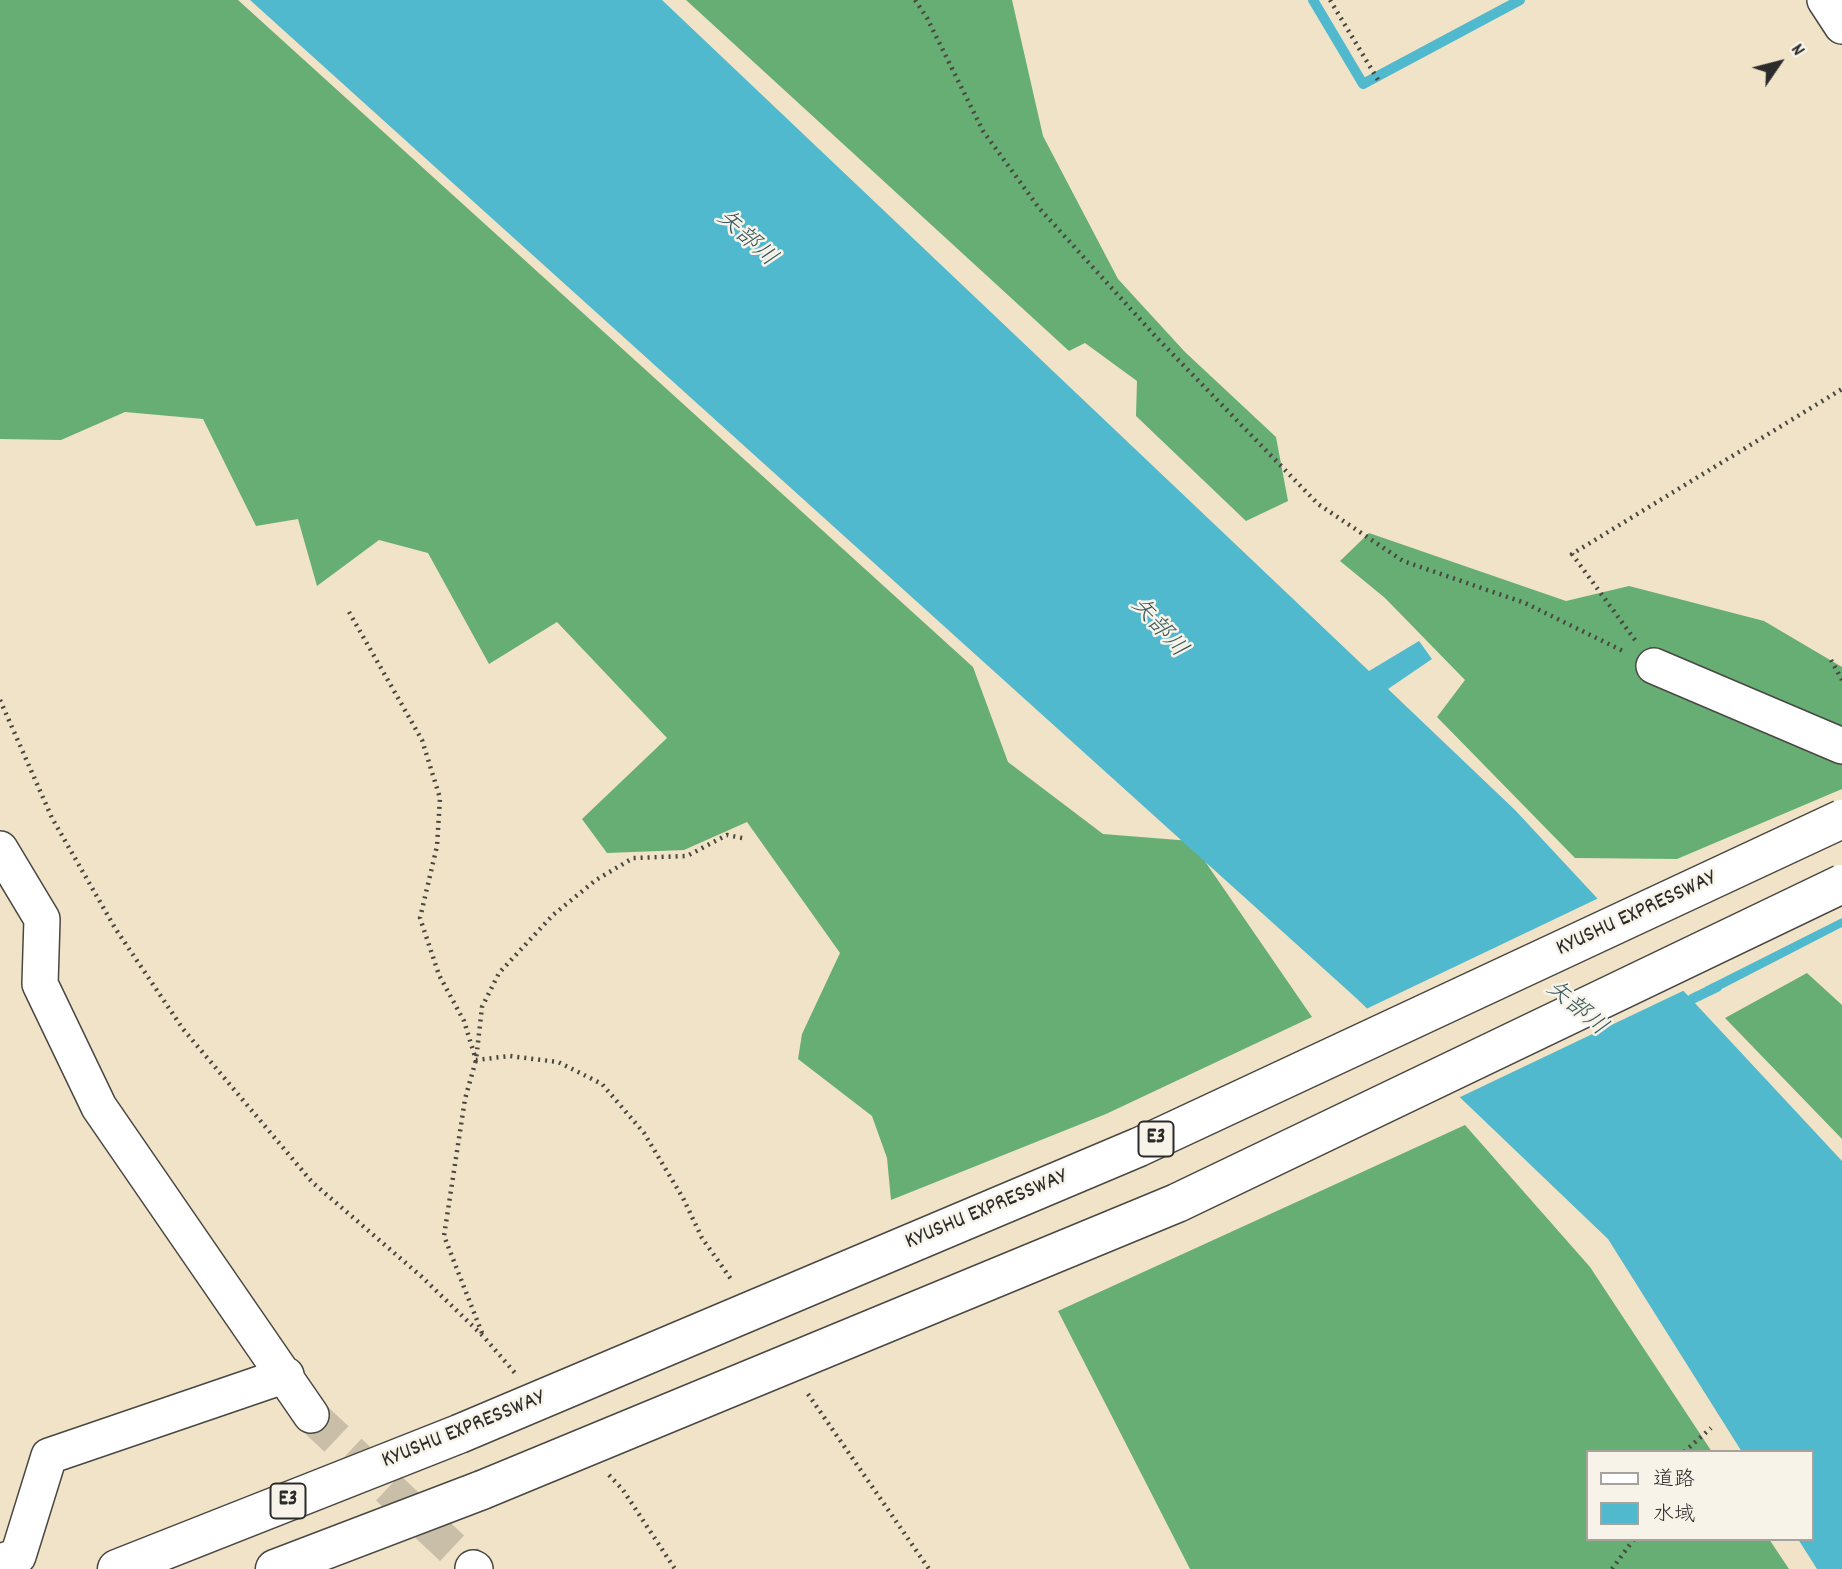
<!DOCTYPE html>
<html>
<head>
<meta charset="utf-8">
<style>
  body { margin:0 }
  #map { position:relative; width:1842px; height:1569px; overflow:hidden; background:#f1e3c7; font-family:Dekko,"Klee One",sans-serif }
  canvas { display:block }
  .legend { position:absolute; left:1586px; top:1450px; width:228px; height:91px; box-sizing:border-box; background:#f7f3e8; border:2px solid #a5a39c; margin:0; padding:9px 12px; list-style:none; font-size:21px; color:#2b2b2b }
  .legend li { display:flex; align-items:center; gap:14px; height:35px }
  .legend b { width:35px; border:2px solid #a5a39c }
  .north { position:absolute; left:1744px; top:28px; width:70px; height:70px; -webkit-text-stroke:5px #f7f3e8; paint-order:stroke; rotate:55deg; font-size:19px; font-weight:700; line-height:28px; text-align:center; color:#2b2b2b }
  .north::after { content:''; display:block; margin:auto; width:24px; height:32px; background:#2b2b2b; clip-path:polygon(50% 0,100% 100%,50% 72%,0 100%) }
</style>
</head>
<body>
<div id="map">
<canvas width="1842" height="1569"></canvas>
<ul class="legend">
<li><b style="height:9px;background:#fff"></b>道路</li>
<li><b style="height:19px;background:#50b9cd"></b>水域</li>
</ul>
<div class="north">N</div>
</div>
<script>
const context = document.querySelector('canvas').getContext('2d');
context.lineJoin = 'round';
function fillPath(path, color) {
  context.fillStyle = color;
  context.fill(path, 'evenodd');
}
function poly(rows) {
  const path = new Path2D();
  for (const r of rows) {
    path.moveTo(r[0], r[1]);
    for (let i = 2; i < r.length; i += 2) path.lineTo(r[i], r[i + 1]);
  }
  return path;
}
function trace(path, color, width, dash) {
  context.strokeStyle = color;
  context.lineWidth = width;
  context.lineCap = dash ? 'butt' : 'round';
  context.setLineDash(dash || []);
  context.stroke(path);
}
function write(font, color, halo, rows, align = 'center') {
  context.font = font + ' Dekko,"Klee One",sans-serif';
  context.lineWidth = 5;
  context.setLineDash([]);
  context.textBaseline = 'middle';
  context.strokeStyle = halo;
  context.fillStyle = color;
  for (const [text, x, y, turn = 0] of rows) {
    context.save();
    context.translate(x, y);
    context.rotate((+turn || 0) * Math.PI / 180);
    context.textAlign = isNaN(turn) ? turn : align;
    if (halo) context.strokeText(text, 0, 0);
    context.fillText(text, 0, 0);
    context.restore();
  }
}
fillPath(poly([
  [0,0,238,0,973,667,1008,762,1103,834,1191,841,1312,1017,1106,1114,891,1200,887,1158,872,1116,798,1059,802,1034,840,953,747,822,684,850,607,853,582,819,667,738,557,622,489,664,428,553,379,540,317,586,298,519,256,526,203,419,125,412,61,440,0,439],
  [686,0,1012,0,1043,136,1118,279,1185,352,1276,437,1288,501,1246,521,1136,416,1137,381,1085,343,1069,351],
  [1369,533,1566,601,1629,586,1764,621,1842,667,1842,789,1677,859,1575,858,1437,717,1465,680,1385,598,1340,561],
  [1807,973,1842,1005,1842,1139,1725,1018],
  [1465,1125,1590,1267,1712,1452,1588,1452,1588,1539,1769,1539,1789,1569,1190,1569,1058,1311]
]), '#66ae74');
fillPath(poly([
  [250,0,662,0,1369,671,1419,641,1432,659,1388,689,1515,810,1842,1161,1842,1569,1817,1569,1798,1539,1812,1539,1812,1452,1742,1452,1608,1239,1355,997],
  [1842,918,1842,927,1710,995,1705,987]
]), '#50b9cd');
fillPath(poly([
  [1601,897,1687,989,1456,1099,1364,1010]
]), '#f1e3c7');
trace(poly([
  [1313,0,1363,84,1520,0],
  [1692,999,1717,987]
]), '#50b9cd', 10);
trace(poly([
  [311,1415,473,1568]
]), '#c9bea8', 35, [35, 18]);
const minor = poly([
  [1825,0,1842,26],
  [1654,666,1842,746],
  [0,849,42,919,40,984,99,1107,311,1415],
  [0,1562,18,1556,49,1456,286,1375],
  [473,1568,475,1569]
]);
const motorway = poly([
  [117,1569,459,1434],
  [275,1569,482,1490]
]);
trace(minor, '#494742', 38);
trace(motorway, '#494742', 41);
trace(poly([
  [915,0,927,18,983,131,1039,208,1157,338,1318,504,1403,561,1525,603,1625,652],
  [1330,0,1378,80],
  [349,612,422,740,440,798,437,846,420,918,439,975,464,1021,476,1060,510,1056,558,1062,602,1084,644,1133,683,1198,702,1238,733,1282],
  [1635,640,1572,554,1842,389],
  [1831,660,1842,680],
  [0,700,52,818,115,928,183,1029,312,1182,422,1277,484,1337,515,1373],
  [482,1333,444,1236,465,1099,476,1060,482,1007,499,973,553,915,596,880,633,858,687,856,727,835,747,839],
  [808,1394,929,1569],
  [1684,1452,1711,1428],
  [609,1475,623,1490,675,1569],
  [1612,1569,1634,1539]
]), '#494742', 4.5, [2, 5]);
trace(minor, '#fff', 35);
trace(motorway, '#fff', 38);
const motorwayBridge = poly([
  [459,1434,1139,1147,1842,819],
  [482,1490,1177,1203,1842,884]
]);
trace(motorwayBridge, '#494742', 41, []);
trace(motorwayBridge, '#fff', 38);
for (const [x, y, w] of [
  [1156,1139,35],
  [288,1501,35]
]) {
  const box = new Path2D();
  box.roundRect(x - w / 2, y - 17.5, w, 35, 5);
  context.fillStyle = '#f7f3e8';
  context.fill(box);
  trace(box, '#2b2b2b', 2);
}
write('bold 21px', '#2b2b2b', null, [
  ["E3",1156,1139],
  ["E3",288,1501]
]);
write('23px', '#2b2b2b', '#f7f3e8', [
  ["KYUSHU EXPRESSWAY",1637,915,-25],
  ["KYUSHU EXPRESSWAY",987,1211,-23],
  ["KYUSHU EXPRESSWAY",464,1431,-22]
]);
write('italic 24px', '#36565c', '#f7f3e8', [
  ["矢部川",745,240,42],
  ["矢部川",1157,629,48],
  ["矢部川",1575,1010,40]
]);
</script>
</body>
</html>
